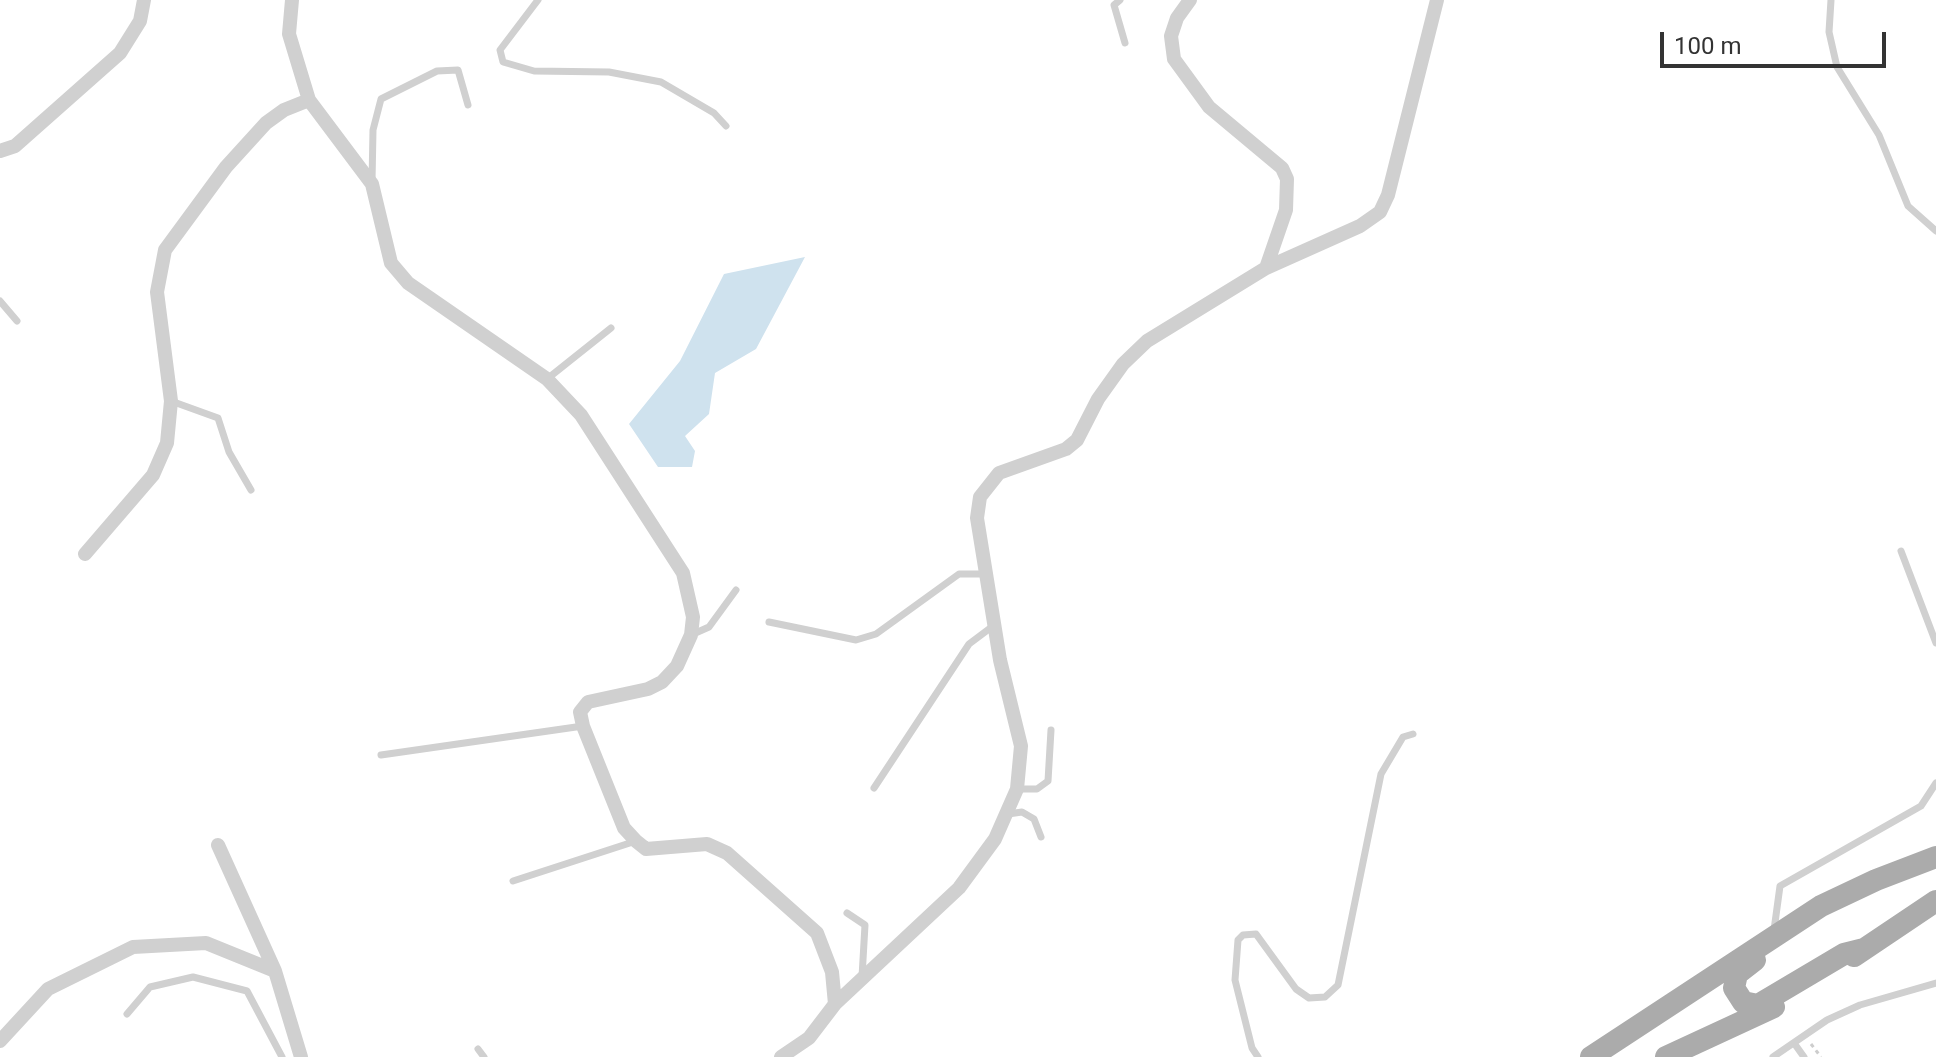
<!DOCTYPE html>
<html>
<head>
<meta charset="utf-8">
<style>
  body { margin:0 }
  #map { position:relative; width:1936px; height:1057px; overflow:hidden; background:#fff; font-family:Roboto,sans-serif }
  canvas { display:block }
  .scale { position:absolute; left:1660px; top:32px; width:226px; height:36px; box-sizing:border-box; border:4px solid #333; border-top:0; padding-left:10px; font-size:24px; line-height:28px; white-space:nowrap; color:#333; -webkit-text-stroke:6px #fff; paint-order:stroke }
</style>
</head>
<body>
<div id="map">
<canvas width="1936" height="1057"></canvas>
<div class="scale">100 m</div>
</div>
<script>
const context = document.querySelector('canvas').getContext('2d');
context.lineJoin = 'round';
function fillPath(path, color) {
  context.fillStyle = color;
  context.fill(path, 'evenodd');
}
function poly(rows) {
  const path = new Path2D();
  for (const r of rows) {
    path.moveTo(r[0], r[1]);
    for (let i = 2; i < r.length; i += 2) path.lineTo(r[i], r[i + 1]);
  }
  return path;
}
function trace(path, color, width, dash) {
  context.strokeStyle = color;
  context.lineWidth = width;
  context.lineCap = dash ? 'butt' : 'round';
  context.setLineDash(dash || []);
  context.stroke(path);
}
fillPath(poly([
  [805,257,756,349,715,373,709,414,685,436,695,451,692,467,658,467,629,424,680,361,724,274]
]), '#cfe2ee');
trace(poly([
  [1811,1044,1821,1057]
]), '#cdcdcd', 3, [4, 4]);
trace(poly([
  [538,0,500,50,503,62,534,71,609,72,661,82,714,113,726,126],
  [1120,0,1114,5,1125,43],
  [1831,0,1829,32,1837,67,1879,135,1908,206,1936,231],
  [372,182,373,130,381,99,437,71,458,70,468,105],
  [0,301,17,321],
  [547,379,611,328],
  [171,401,218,418,229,452,251,490],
  [1901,551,1936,643],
  [769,622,856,640,876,634,959,574,987,574],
  [691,635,709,627,736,590],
  [381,755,583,726],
  [874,788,969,644,993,626],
  [1017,789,1037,789,1048,781,1051,730],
  [1008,814,1022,812,1034,819,1041,837],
  [513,881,636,841],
  [847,913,865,925,862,977],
  [1774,930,1780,886,1921,806,1936,783],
  [127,1014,150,987,193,977,247,991,282,1057],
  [1794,1043,1804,1057],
  [478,1049,484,1057],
  [1258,1057,1252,1048,1235,980,1238,940,1243,935,1256,934,1296,989,1309,998,1325,997,1338,985,1381,774,1403,737,1413,734],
  [1773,1057,1827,1020,1860,1005,1936,983]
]), '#d0d0d0', 7);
trace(poly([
  [292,0,289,34,309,100,372,184,391,263,408,283,547,379,581,415,683,573,693,617,691,635,677,666,662,682,648,689,588,702,580,712,583,726,624,828,636,841,646,849,707,844,727,853,817,933,832,972,835,1004,809,1038,781,1057],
  [1190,0,1177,18,1171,36,1174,59,1209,107,1282,168,1287,179,1286,210,1266,268],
  [0,151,15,146,120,53,140,21,144,0],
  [85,554,153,475,167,443,171,401,157,292,165,250,226,167,266,123,284,110,309,100],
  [218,845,275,971,301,1057],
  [835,1004,959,888,995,839,1017,789,1021,746,1000,660,977,518,980,497,999,473,1066,449,1077,440,1098,399,1123,364,1147,341,1266,268,1360,226,1380,212,1388,195,1437,0],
  [0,1041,48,989,133,947,206,943,275,971]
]), '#d0d0d0', 14);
trace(poly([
  [1854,956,1936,901],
  [1755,960,1737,974,1734,988,1743,1002,1758,1005,1844,954,1864,949],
  [1591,1057,1821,906,1876,880,1936,857],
  [1666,1057,1774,1007]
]), '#ababab', 22);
</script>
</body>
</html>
